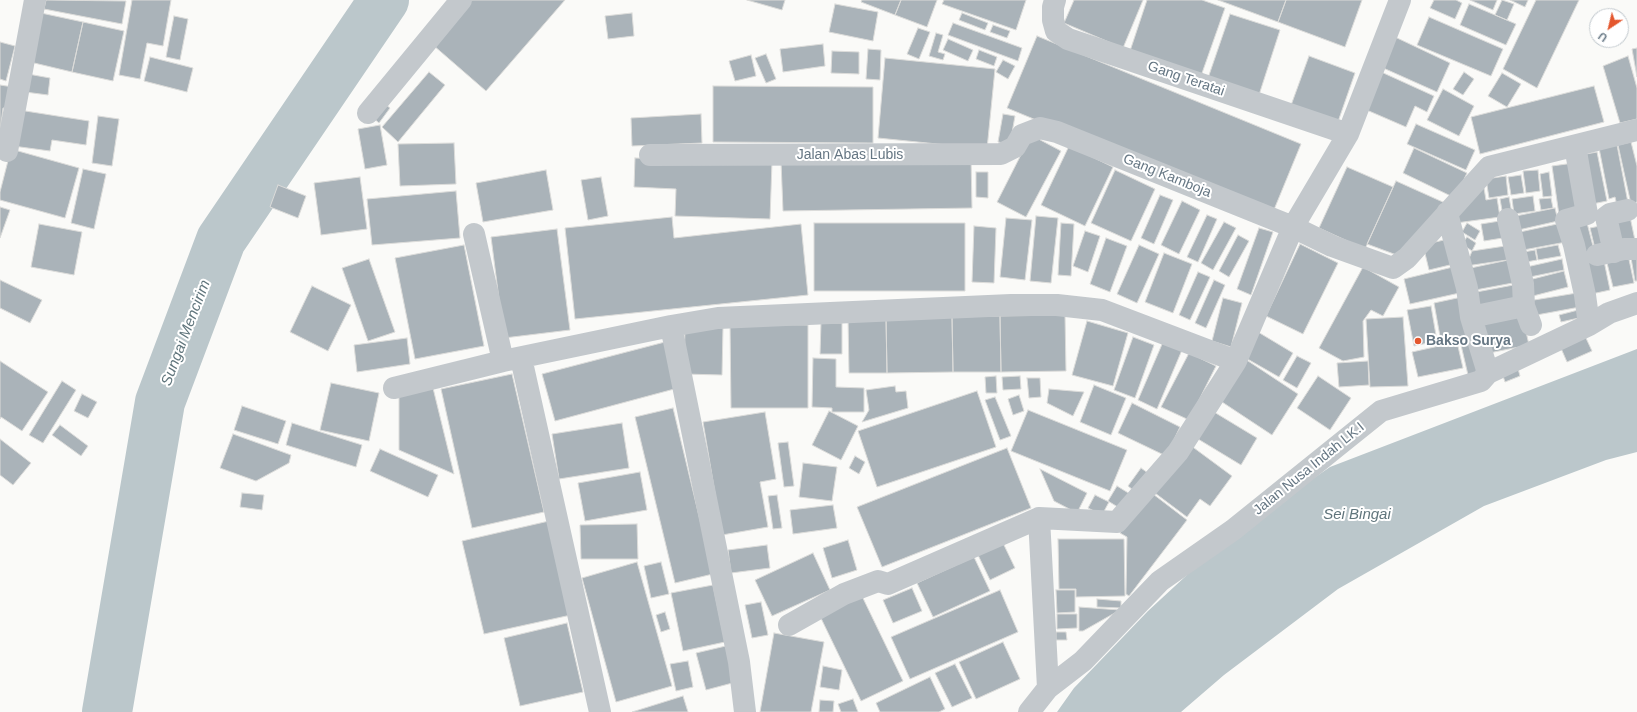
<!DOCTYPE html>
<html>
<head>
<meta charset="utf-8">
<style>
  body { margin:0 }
  #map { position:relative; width:1637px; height:712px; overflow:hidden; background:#fafaf8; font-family:Helvetica,sans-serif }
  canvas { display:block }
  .north { position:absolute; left:1589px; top:8px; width:40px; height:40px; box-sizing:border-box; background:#fff; border:1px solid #c1c8cd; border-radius:50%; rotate:215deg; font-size:11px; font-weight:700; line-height:16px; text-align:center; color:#657683 }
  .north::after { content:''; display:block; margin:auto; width:14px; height:18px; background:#e4572e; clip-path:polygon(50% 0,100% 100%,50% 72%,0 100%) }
</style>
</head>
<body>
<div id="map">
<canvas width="1637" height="712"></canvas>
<div class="north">U</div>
</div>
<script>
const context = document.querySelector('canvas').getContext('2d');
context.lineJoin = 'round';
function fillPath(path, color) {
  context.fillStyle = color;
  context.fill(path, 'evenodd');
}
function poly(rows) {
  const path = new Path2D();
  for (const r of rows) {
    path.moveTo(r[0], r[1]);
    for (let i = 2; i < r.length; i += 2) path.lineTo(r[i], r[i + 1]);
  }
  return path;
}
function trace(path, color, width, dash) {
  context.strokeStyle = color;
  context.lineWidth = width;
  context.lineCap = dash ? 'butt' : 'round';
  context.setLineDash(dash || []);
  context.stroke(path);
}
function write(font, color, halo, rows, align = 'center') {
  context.font = font + ' Helvetica,sans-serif';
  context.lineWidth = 4;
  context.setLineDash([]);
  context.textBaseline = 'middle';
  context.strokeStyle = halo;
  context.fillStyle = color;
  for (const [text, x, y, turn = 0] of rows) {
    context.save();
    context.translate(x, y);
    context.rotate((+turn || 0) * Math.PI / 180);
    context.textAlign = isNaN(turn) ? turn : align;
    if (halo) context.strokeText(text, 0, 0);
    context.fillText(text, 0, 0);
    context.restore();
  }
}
fillPath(poly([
  [1637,349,1637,452,1606,460,1484,506,1338,589,1224,675,1181,712,1057,712,1074,688,1148,611,1227,538,1330,467]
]), '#bbc7cb');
trace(poly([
  [107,712,160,402,221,240,384,0]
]), '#bbc7cb', 50);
const building = poly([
  [46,0,126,1,122,24,44,9,46,0],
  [132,0,171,0,163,46,147,43,140,79,119,75,132,0],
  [472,0,565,0,486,91,433,45,472,0],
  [747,0,785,0,782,10,747,0],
  [862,0,901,0,895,15,861,2,862,0],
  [901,0,937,0,927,27,895,15,901,0],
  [944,0,1026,0,1016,30,942,4,944,0],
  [1074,0,1143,0,1123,48,1064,23,1074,0],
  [1147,0,1202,0,1225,8,1201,76,1130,51,1147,0],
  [1218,0,1286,0,1278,22,1218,0],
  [1286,0,1362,0,1345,47,1278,22,1286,0],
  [1434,0,1456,0,1462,3,1455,19,1430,8,1434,0],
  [1470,0,1497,0,1493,10,1470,0],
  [1502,0,1514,4,1507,20,1495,15,1502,0],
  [1510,0,1528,0,1525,7,1510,0],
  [1536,0,1579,0,1537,88,1503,69,1536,0],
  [835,4,878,12,873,41,829,32,835,4],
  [1469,4,1516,24,1506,45,1460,25,1469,4],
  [41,13,83,22,72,72,30,62,41,13],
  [632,13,634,36,608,39,605,16,632,13],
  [962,13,988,23,985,30,959,20,962,13],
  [1230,14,1280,30,1258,98,1207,81,1230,14],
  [174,16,188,19,180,60,166,57,174,16],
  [1429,17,1503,49,1491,76,1417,45,1429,17],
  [83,22,124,31,113,81,72,72,83,22],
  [953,23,1022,48,1018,61,948,35,953,23],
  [993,25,1010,31,1007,38,990,32,993,25],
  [918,28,930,32,919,59,907,54,918,28],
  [936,33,943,35,938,52,945,54,943,60,929,56,936,33],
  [1037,36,1301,144,1271,217,1007,108,1037,36],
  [1395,37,1450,63,1437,92,1381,67,1395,37],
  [948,39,973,50,968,61,943,50,948,39],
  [0,42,15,46,6,81,0,79,0,42],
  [823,44,825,66,783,72,780,49,823,44],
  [1637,48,1637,77,1632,49,1637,48],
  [868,49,881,50,880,80,866,79,868,49],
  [979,50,997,57,994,66,976,59,979,50],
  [832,51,859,52,859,74,831,73,832,51],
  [766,54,776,79,766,83,755,58,766,54],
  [751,55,756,76,735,81,729,61,751,55],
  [1309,56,1355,73,1333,136,1286,119,1309,56],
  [1628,56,1637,88,1637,119,1620,123,1603,66,1628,56],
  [150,57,193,68,187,92,144,81,150,57],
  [885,58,995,69,987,149,878,138,885,58],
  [1003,60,1015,66,1008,79,996,72,1003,60],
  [1379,71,1434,96,1427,112,1415,106,1406,127,1362,108,1379,71],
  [429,72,445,85,398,142,382,127,429,72],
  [1464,72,1474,79,1463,95,1453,89,1464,72],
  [1502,73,1521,84,1507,107,1488,96,1502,73],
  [28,74,50,78,48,95,25,92,28,74],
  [0,85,13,87,11,108,3,108,0,132,0,85],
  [713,86,873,87,873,143,713,142,713,86],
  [1594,86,1604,122,1480,154,1471,117,1594,86],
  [1443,89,1474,106,1459,136,1427,120,1443,89],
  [382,102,390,108,379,123,372,117,382,102],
  [19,110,89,121,86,145,52,140,50,151,13,146,19,110],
  [701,114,702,143,632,146,631,118,701,114],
  [1003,114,1015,116,1010,144,998,142,1003,114],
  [98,116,119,119,112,166,92,163,98,116],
  [1416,124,1475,150,1466,170,1407,144,1416,124],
  [380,125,387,165,365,169,358,129,380,125],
  [1031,135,1061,151,1026,217,997,202,1031,135],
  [1631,142,1637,166,1637,202,1631,204,1618,145,1631,142],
  [454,143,456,184,400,186,398,144,454,143],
  [1617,145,1629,208,1618,210,1615,197,1609,199,1599,148,1617,145],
  [1069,146,1113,167,1085,226,1041,205,1069,146],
  [1414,148,1467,173,1455,198,1403,173,1414,148],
  [11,149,79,168,65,218,0,200,0,192,11,149],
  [1597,152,1607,201,1592,204,1581,155,1597,152],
  [971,157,972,208,783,211,781,161,971,157],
  [635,158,772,162,770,219,675,216,676,189,634,187,635,158],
  [1574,163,1582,212,1559,215,1552,166,1574,163],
  [1347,167,1393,187,1365,249,1319,228,1347,167],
  [83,169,106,174,94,229,71,223,83,169],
  [546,170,553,210,483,222,476,183,546,170],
  [1115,170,1155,189,1131,241,1091,223,1115,170],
  [1538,170,1540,191,1526,193,1523,171,1538,170],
  [976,172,988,172,988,198,976,197,976,172],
  [1549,172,1552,196,1543,197,1540,174,1549,172],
  [1521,175,1524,193,1511,195,1508,177,1521,175],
  [1506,176,1508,195,1489,198,1486,179,1506,176],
  [360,177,367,229,321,235,314,183,360,177],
  [601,177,608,216,588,220,581,180,601,177],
  [1396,181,1445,203,1402,257,1367,244,1396,181],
  [1483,182,1486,200,1497,198,1500,217,1456,223,1458,211,1483,182],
  [278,185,306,196,298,218,270,207,278,185],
  [456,191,460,238,372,245,367,199,456,191],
  [1160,195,1173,200,1154,244,1141,238,1160,195],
  [1533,196,1535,211,1514,214,1512,199,1533,196],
  [1509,197,1512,214,1503,216,1500,199,1509,197],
  [1551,198,1553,208,1541,210,1539,199,1551,198],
  [1182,201,1200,210,1179,254,1161,245,1182,201],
  [0,207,10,210,0,238,0,207],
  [1555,208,1558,221,1514,231,1511,217,1555,208],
  [1629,212,1636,245,1617,249,1609,217,1629,212],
  [1207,215,1217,219,1198,262,1187,257,1207,215],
  [1036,216,1058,218,1051,283,1030,281,1036,216],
  [672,217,674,238,801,224,808,295,575,319,565,228,672,217],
  [1006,218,1032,220,1025,280,1000,277,1006,218],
  [1586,219,1595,254,1579,258,1570,223,1586,219],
  [1506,220,1509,237,1484,241,1481,224,1506,220],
  [1224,222,1236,228,1213,270,1201,263,1224,222],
  [814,223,965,223,965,291,814,291,814,223],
  [1061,223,1074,224,1071,276,1058,275,1061,223],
  [1467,223,1480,231,1475,240,1462,232,1467,223],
  [1562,223,1566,242,1518,251,1515,233,1562,223],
  [39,224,82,232,74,275,31,267,39,224],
  [1605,225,1610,250,1596,253,1590,228,1605,225],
  [974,226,996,228,994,283,972,282,974,226],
  [1259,228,1273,232,1251,295,1237,289,1259,228],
  [557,229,570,330,504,338,491,237,557,229],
  [1085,231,1100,236,1088,272,1073,266,1085,231],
  [1238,235,1249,241,1229,277,1219,271,1238,235],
  [1467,237,1476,243,1472,251,1462,244,1467,237],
  [1106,238,1127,246,1110,292,1090,284,1106,238],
  [1448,239,1454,264,1429,270,1423,245,1448,239],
  [1300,244,1338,263,1303,334,1266,316,1300,244],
  [464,245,484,346,415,359,395,258,464,245],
  [1139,245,1159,254,1137,303,1117,294,1139,245],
  [1512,245,1514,259,1466,266,1472,251,1512,245],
  [1558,245,1561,256,1538,260,1536,249,1558,245],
  [1535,250,1537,260,1521,263,1518,253,1535,250],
  [1627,250,1634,283,1613,287,1605,255,1627,250],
  [1637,251,1637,281,1635,281,1630,252,1637,251],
  [1164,253,1192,264,1173,313,1145,302,1164,253],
  [1603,256,1610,290,1587,295,1580,261,1603,256],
  [369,259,395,332,368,341,342,268,369,259],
  [1513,259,1518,282,1470,291,1466,269,1513,259],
  [1562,259,1564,270,1525,278,1522,268,1562,259],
  [1457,266,1464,292,1410,304,1404,279,1457,266],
  [1363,267,1399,287,1383,316,1371,310,1363,321,1364,357,1343,361,1319,348,1363,267],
  [1564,271,1568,287,1529,297,1525,281,1564,271],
  [1198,272,1210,277,1190,320,1179,315,1198,272],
  [0,280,42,300,30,323,0,308,0,280],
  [1214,280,1225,285,1206,328,1195,323,1214,280],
  [1519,284,1523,304,1474,313,1471,293,1519,284],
  [312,286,351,305,328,351,290,332,312,286],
  [1577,293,1580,307,1531,316,1528,301,1577,293],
  [1462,297,1470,337,1441,342,1434,303,1462,297],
  [1223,298,1242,303,1231,347,1212,341,1223,298],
  [1431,306,1437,341,1414,346,1407,310,1431,306],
  [1521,309,1529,345,1484,354,1476,319,1521,309],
  [1582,309,1583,317,1561,322,1559,315,1582,309],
  [1065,315,1066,371,1001,372,1000,316,1065,315],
  [1000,316,1001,372,953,372,952,317,1000,316],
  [886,317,887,373,849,373,848,318,886,317],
  [886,317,952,317,953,372,887,373,886,317],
  [1403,317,1408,386,1370,387,1366,319,1403,317],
  [1087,321,1128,333,1113,386,1072,375,1087,321],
  [821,323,842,323,842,354,820,354,821,323],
  [730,324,808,325,808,408,731,408,730,324],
  [685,327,723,328,722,375,684,374,685,327],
  [1258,332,1293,353,1279,377,1244,357,1258,332],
  [1585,336,1592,351,1567,362,1560,346,1585,336],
  [1133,337,1154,345,1135,398,1114,390,1133,337],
  [407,338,410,364,357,372,354,345,407,338],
  [665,342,678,388,555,421,542,374,665,342],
  [1163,342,1182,350,1157,409,1138,400,1163,342],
  [1457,342,1463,368,1418,377,1412,352,1457,342],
  [1475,342,1483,372,1468,375,1461,345,1475,342],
  [1189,353,1216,366,1189,420,1161,407,1189,353],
  [1297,356,1311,363,1297,388,1283,380,1297,356],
  [1242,357,1298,394,1272,435,1216,398,1242,357],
  [813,358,836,359,836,387,864,388,864,412,832,412,832,408,812,407,813,358],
  [0,361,48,392,22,431,1,417,0,419,0,361],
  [1368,361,1369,385,1339,387,1337,363,1368,361],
  [1517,365,1520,376,1505,382,1501,370,1517,365],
  [512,374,544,512,472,528,441,389,512,374],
  [996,376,997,393,986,393,985,377,996,376],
  [1020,376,1021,389,1003,390,1002,377,1020,376],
  [1318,376,1351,398,1330,430,1297,408,1318,376],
  [1027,378,1040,378,1041,397,1029,398,1027,378],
  [62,381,76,390,43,443,29,435,62,381],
  [331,383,379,393,369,441,320,430,331,383],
  [1094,385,1126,398,1111,435,1080,422,1094,385],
  [895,386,896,392,906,391,908,408,862,422,869,410,866,390,895,386],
  [433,388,454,474,399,450,399,394,433,388],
  [1049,389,1084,392,1073,416,1047,403,1049,389],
  [977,391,996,447,877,487,858,431,977,391],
  [82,394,97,402,88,418,74,411,82,394],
  [1019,395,1024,411,1013,415,1008,399,1019,395],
  [995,397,1011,436,1000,440,985,400,995,397],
  [1132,403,1180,427,1166,456,1118,433,1132,403],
  [242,406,286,421,278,444,234,430,242,406],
  [673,408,713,574,675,583,635,417,673,408],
  [1028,410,1127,450,1110,491,1011,451,1028,410],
  [829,411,858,426,841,460,812,445,829,411],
  [765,412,776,479,760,482,768,527,722,535,703,422,765,412],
  [1214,412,1257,438,1241,465,1198,439,1214,412],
  [292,423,362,445,356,467,286,445,292,423],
  [622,423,629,468,559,479,552,434,622,423],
  [60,425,88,446,81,456,52,435,60,425],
  [233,434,291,455,289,463,256,481,220,468,233,434],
  [0,439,31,463,13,485,0,475,0,439],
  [788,442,794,486,784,487,778,443,788,442],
  [1190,445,1232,476,1210,506,1200,499,1187,517,1155,493,1190,445],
  [1007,448,1031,508,882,567,857,507,1007,448],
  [380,449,438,475,428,497,370,471,380,449],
  [855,456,865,462,859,474,849,468,855,456],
  [803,463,837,467,832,501,799,497,803,463],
  [1141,468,1152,476,1138,494,1128,486,1141,468],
  [1040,469,1087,493,1077,513,1054,501,1040,469],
  [640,472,647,510,585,521,578,483,640,472],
  [1117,486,1130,494,1121,509,1108,501,1117,486],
  [1149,491,1187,520,1129,596,1126,594,1127,537,1120,533,1149,491],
  [242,493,264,495,262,510,240,507,242,493],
  [777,495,782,528,773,529,768,496,777,495],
  [1095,495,1109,502,1102,515,1088,508,1095,495],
  [833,505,837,528,793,534,790,510,833,505],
  [549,521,571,615,484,634,462,541,549,521],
  [637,524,638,559,581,559,580,525,637,524],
  [1058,539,1124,539,1125,596,1076,597,1076,589,1059,589,1058,539],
  [848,540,857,570,832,578,823,548,848,540],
  [1003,543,1015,568,990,580,978,555,1003,543],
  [767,545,770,568,731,573,728,550,767,545],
  [813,553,830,590,772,616,755,580,813,553],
  [974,557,990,591,933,617,917,583,974,557],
  [637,562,672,686,616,702,582,578,637,562],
  [661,562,669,594,651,598,644,566,661,562],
  [713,585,725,642,683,651,671,593,713,585],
  [912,588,922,611,893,623,883,600,912,588],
  [1000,590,1018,632,910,679,891,637,1000,590],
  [1056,590,1075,590,1075,612,1057,613,1056,590],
  [860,592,903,681,861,701,818,612,860,592],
  [1097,599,1121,601,1121,608,1097,607,1097,599],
  [761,602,768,635,752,638,745,605,761,602],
  [1079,607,1120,610,1083,631,1079,631,1079,607],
  [665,612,670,629,661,632,656,615,665,612],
  [1057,614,1077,614,1077,628,1057,629,1057,614],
  [567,623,583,692,520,706,504,638,567,623],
  [1056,632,1066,632,1067,640,1056,640,1056,632],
  [774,633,824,642,811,712,760,712,774,633],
  [1003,642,1020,679,976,699,959,662,1003,642],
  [730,645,740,681,706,690,696,653,730,645],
  [688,661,693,687,676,691,670,664,688,661],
  [955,664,972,698,952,707,935,673,955,664],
  [823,666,842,670,839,690,820,687,823,666],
  [930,677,945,709,939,712,880,712,876,703,930,677],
  [683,696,688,712,632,712,683,696],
  [853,699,858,712,841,712,838,704,853,699],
  [820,700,834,701,833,712,819,712,820,700]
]);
fillPath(building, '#aab3b9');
trace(building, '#dcdcda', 1);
trace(poly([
  [1055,0,1053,7,1053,20,1056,31,1068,39,1348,134],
  [368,113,461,0],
  [1575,146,1587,214,1566,220,1574,245,1585,295,1589,325],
  [7,151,35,0],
  [650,155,1001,154,1015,147,1022,135,1040,128,1057,132,1293,227,1332,246,1393,268,1407,258,1489,167,1637,130],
  [1447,213,1467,288,1471,317,1488,373],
  [474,234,503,361,671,326,718,318,1011,305,1057,305,1102,310,1236,361],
  [1614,252,1606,217,1610,214,1628,210],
  [1597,255,1624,249,1637,249],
  [1524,306,1531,325],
  [1471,317,1524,306,1523,284,1508,219],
  [671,326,739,662,745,712],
  [521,358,600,712],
  [394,388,503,361],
  [1039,518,1048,688],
  [789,625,844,594,878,581,888,584,1039,518,1117,522,1178,452,1236,361,1293,227,1348,134,1400,0],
  [1029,712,1048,688,1083,661,1160,581,1233,530,1381,411,1481,381,1488,373,1589,325,1609,313,1637,303]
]), '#c3c8cc', 22);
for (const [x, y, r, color] of [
  [1418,341,4,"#e4572e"]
]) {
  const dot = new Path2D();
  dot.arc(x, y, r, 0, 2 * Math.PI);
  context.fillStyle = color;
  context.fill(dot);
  trace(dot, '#fff', 1.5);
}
write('14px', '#657683', '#fff', [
  ["Gang Teratai",1186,79,19],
  ["Jalan Abas Lubis",850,155],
  ["Gang Kamboja",1167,176,22],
  ["Jalan Nusa Indah LK.I",1309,469,-39]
]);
write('bold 14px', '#657683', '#fff', [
  ["Bakso Surya",1426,341]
], 'left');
write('italic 15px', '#60757c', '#fff', [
  ["Sungai Mencirim",186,333,-69],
  ["Sei Bingai",1357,515]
]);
</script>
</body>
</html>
